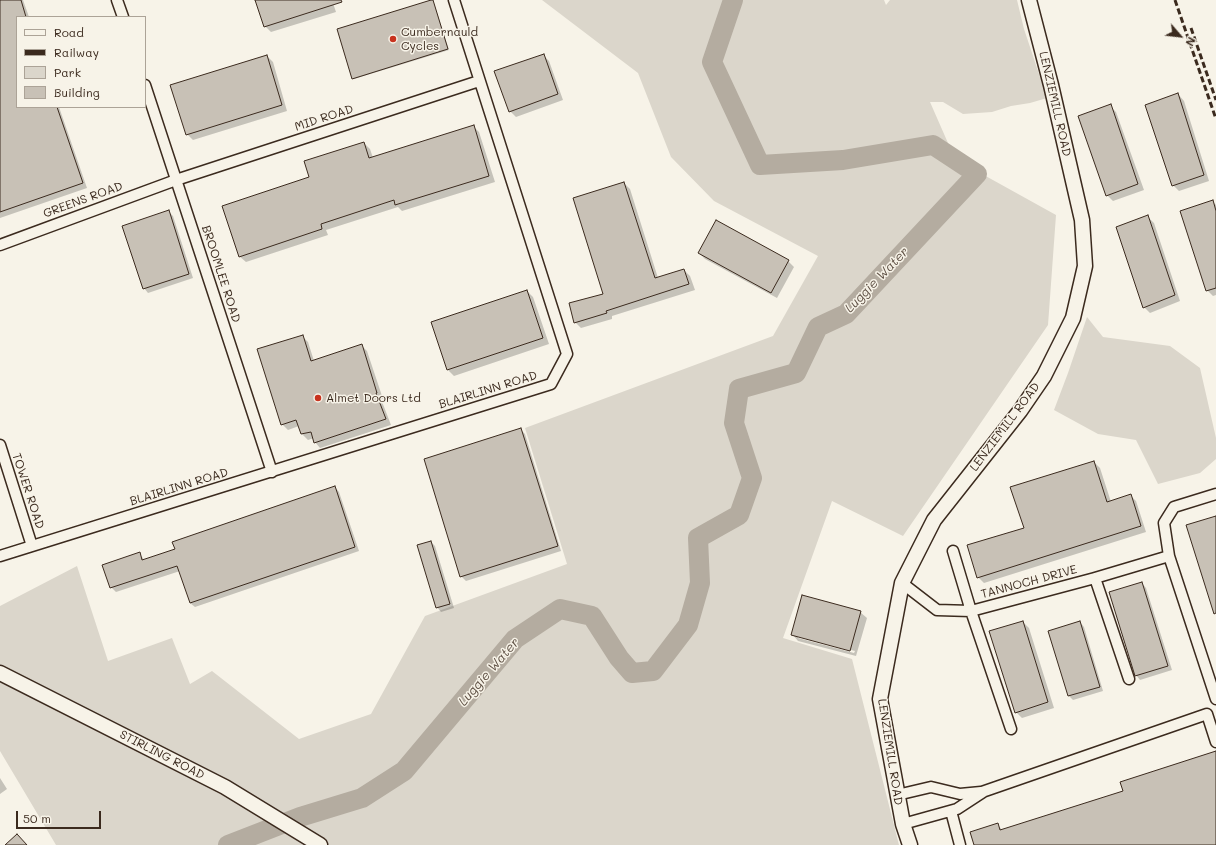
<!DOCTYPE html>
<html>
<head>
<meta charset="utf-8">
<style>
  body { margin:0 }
  #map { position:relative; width:1216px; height:845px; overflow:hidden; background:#f7f3e8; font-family:Mali,sans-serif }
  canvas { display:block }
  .legend { position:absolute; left:16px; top:16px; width:130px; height:92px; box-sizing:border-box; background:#f7f3e8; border:1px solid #aca397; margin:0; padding:5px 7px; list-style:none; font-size:12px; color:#3b2a1e }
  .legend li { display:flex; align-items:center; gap:8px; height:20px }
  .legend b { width:20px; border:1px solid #aca397 }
  .north { position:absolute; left:1160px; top:16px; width:40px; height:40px; -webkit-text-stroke:3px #f7f3e8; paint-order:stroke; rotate:118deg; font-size:11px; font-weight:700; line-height:16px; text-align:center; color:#3b2a1e }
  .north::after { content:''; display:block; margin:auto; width:14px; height:18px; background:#3b2a1e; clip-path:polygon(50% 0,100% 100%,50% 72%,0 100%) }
  .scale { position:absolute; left:16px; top:811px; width:85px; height:18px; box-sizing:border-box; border:2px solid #3b2a1e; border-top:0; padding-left:5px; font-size:12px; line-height:14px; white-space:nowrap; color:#3b2a1e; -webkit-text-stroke:3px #f7f3e8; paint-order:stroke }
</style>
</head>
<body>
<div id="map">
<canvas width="1216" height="845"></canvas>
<ul class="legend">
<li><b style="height:5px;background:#f7f3e8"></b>Road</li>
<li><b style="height:5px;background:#3b2a1e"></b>Railway</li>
<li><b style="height:11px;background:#dbd6cb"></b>Park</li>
<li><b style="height:11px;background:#c8c1b6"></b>Building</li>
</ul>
<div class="north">N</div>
<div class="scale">50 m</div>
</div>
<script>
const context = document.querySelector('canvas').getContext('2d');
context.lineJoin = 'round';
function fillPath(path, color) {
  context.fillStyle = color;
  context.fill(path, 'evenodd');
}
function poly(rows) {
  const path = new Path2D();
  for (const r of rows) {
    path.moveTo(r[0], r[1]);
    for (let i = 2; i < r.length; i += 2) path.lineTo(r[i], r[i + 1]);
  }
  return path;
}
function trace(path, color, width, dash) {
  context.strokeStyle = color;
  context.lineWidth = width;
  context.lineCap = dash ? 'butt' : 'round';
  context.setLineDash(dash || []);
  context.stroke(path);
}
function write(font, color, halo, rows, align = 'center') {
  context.font = font + ' Mali,sans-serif';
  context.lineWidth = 3;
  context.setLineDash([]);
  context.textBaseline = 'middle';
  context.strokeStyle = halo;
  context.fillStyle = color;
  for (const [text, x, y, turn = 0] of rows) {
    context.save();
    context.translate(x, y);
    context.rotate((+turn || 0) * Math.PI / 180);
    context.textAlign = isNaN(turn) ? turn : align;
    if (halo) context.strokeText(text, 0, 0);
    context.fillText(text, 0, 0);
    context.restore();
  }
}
fillPath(poly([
  [542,0,884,0,886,5,890,0,1017,0,1024,29,1047,98,1030,103,1011,106,992,112,963,114,943,102,930,102,955,159,1056,215,1048,325,903,536,832,501,783,638,852,659,899,845,56,845,0,751,0,606,77,566,108,661,172,638,190,684,212,671,299,739,371,714,425,616,567,564,525,428,773,336,818,256,714,201,671,157,638,73],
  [1087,317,1103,337,1170,346,1200,368,1216,438,1216,459,1200,473,1158,484,1136,440,1098,434,1054,410,1068,373]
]), '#dbd6cb');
fillPath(poly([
  [0,0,23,0,29,17,17,17,17,107,59,107,87,188,0,218],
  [256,0,332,0,336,12,271,32,265,26],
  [433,0,449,50,354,79,353,78],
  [543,55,549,61,563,100,516,117,510,111],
  [267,56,273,62,287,111,193,140,187,134],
  [1178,94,1184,101,1209,181,1179,191,1173,185],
  [1110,106,1116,112,1144,190,1113,201,1107,195],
  [473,126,479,132,495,182,402,211,398,207,326,230,328,235,246,262,239,256,364,143,370,149,373,158],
  [624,183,630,189,658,278,684,270,690,276,695,290,612,316,612,319,581,328,575,322,604,294],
  [1212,201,1216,205,1216,295,1213,296,1207,290],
  [168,211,173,216,193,278,148,293,144,288],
  [1148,217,1154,223,1180,301,1150,313,1144,307],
  [699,253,788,261,794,267,777,298,705,259],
  [527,291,533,297,549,344,454,376,448,370,432,323],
  [302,336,308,342,314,361,361,345,367,351,383,399,381,399,391,425,320,448,315,442,314,438,308,440,302,434,299,426,288,430,282,424],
  [521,430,525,434,561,551,466,581,461,576],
  [1094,462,1100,468,1111,502,1130,495,1136,501,1146,532,984,583,978,577],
  [335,487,339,492,359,551,195,607,190,603,180,571,116,592,111,587,139,553,145,561],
  [431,542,435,546,454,608,441,612,437,607],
  [1142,583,1146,588,1172,670,1140,680,1136,675],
  [860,612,867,618,856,656,798,641,792,634],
  [798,636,855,651,854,653,798,638],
  [1023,622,1029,628,1054,708,1022,718,1016,712],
  [1080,622,1084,627,1103,691,1073,700,1069,696],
  [1216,754,1216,845,975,845,997,824,1003,831,1124,792],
  [0,778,7,789,0,794]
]), '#0003');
trace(poly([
  [228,845,300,817,362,798,404,771,515,639,560,609,592,616,619,658,632,673,653,671,688,625,700,583,698,538,739,515,752,478,734,423,739,389,796,373,818,327,846,314,977,174,933,145,843,160,760,165,712,62,733,0]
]), '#b4aca0', 20);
const building = poly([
  [0,0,21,0,26,17,17,17,17,107,57,107,83,183,0,212,0,0],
  [255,0,341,0,342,2,264,27,255,0],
  [431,0,433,0,448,49,352,79,337,29,431,0],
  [544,54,558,94,509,112,494,71,544,54],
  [267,55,282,105,186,135,170,85,267,55],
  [1178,93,1204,175,1172,186,1145,105,1178,93],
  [1111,104,1138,184,1106,196,1078,116,1111,104],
  [474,125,489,176,395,205,394,200,321,224,322,229,239,257,222,206,309,177,304,161,364,142,369,158,474,125],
  [624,182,655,278,684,269,689,284,606,311,607,313,574,323,569,303,603,294,573,198,624,182],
  [1213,200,1216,211,1216,288,1206,291,1180,211,1213,200],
  [169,210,189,274,143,289,122,226,169,210],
  [1148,215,1175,295,1143,308,1116,227,1148,215],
  [716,220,789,260,771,293,698,253,716,220],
  [527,290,543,338,447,370,431,322,527,290],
  [303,335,311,361,362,344,377,393,376,393,386,419,314,443,311,432,301,434,296,420,281,425,257,349,303,335],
  [521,428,558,546,460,577,424,459,521,428],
  [1094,461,1107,502,1131,494,1141,526,977,578,967,545,1024,528,1010,487,1094,461],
  [335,486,355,547,190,603,177,566,110,588,102,565,140,552,142,560,175,549,172,542,335,486],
  [1216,516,1216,613,1214,614,1186,525,1216,516],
  [431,541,450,604,436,608,417,545,431,541],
  [1142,582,1168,666,1135,676,1109,592,1142,582],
  [802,595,861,611,850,651,791,635,802,595],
  [1023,621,1048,702,1015,713,989,631,1023,621],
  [1080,621,1100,687,1068,696,1048,631,1080,621],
  [1216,751,1216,845,974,845,970,832,998,823,1000,830,1123,791,1120,782,1216,751],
  [17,834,27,845,5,845,17,834]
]);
fillPath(building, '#c8c1b6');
trace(building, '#3b2a1e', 1);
const street = poly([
  [117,0,123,17],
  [145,85,272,472],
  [0,245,176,180,479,81],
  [0,445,32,546],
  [953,551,971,611,1011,729],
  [0,556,551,384,567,354,454,0],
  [1169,556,1216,699],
  [1095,578,1129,679],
  [902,583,937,610,971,611,1095,578,1169,556,1164,523,1174,507,1216,494],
  [982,792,1207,714,1216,742],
  [897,795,931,787,960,794,981,792],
  [951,811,960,845],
  [903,824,957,809,983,792]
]);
const secondary = poly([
  [0,673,225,787,320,845],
  [910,845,903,824,880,699,902,583,934,520,1020,411,1044,376,1073,318,1085,266,1082,220,1051,85,1029,0]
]);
trace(street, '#3b2a1e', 13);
trace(secondary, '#3b2a1e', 17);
trace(street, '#f7f3e8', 10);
trace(secondary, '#f7f3e8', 14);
trace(poly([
  [1175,0,1216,119],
  [1191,28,1216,100]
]), '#3b2a1e', 3, [6, 3]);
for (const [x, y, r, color] of [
  [393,39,4,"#c8321e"],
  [318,398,4,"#c8321e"]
]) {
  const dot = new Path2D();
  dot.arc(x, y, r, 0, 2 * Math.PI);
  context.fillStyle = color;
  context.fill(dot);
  trace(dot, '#f7f3e8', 1.5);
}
write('12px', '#3b2a1e', '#f7f3e8', [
  ["Cumbernauld",401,32],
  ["Cycles",401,46],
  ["Almet Doors Ltd",326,398]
], 'left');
write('12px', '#3b2a1e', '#f7f3e8', [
  ["LENZIEMILL ROAD",1055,104,77],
  ["MID ROAD",324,118,-18],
  ["GREENS ROAD",83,200,-20],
  ["BROOMLEE ROAD",221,274,72],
  ["BLAIRLINN ROAD",488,390,-17],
  ["LENZIEMILL ROAD",1005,427,-53],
  ["BLAIRLINN ROAD",179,487,-17],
  ["TOWER ROAD",28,491,72],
  ["TANNOCH DRIVE",1029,582,-15],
  ["LENZIEMILL ROAD",890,752,81],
  ["STIRLING ROAD",162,755,27]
]);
write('italic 13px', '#5f5145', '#f7f3e8', [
  ["Luggie Water",877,280,-46],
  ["Luggie Water",489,672,-49]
]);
</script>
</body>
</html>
